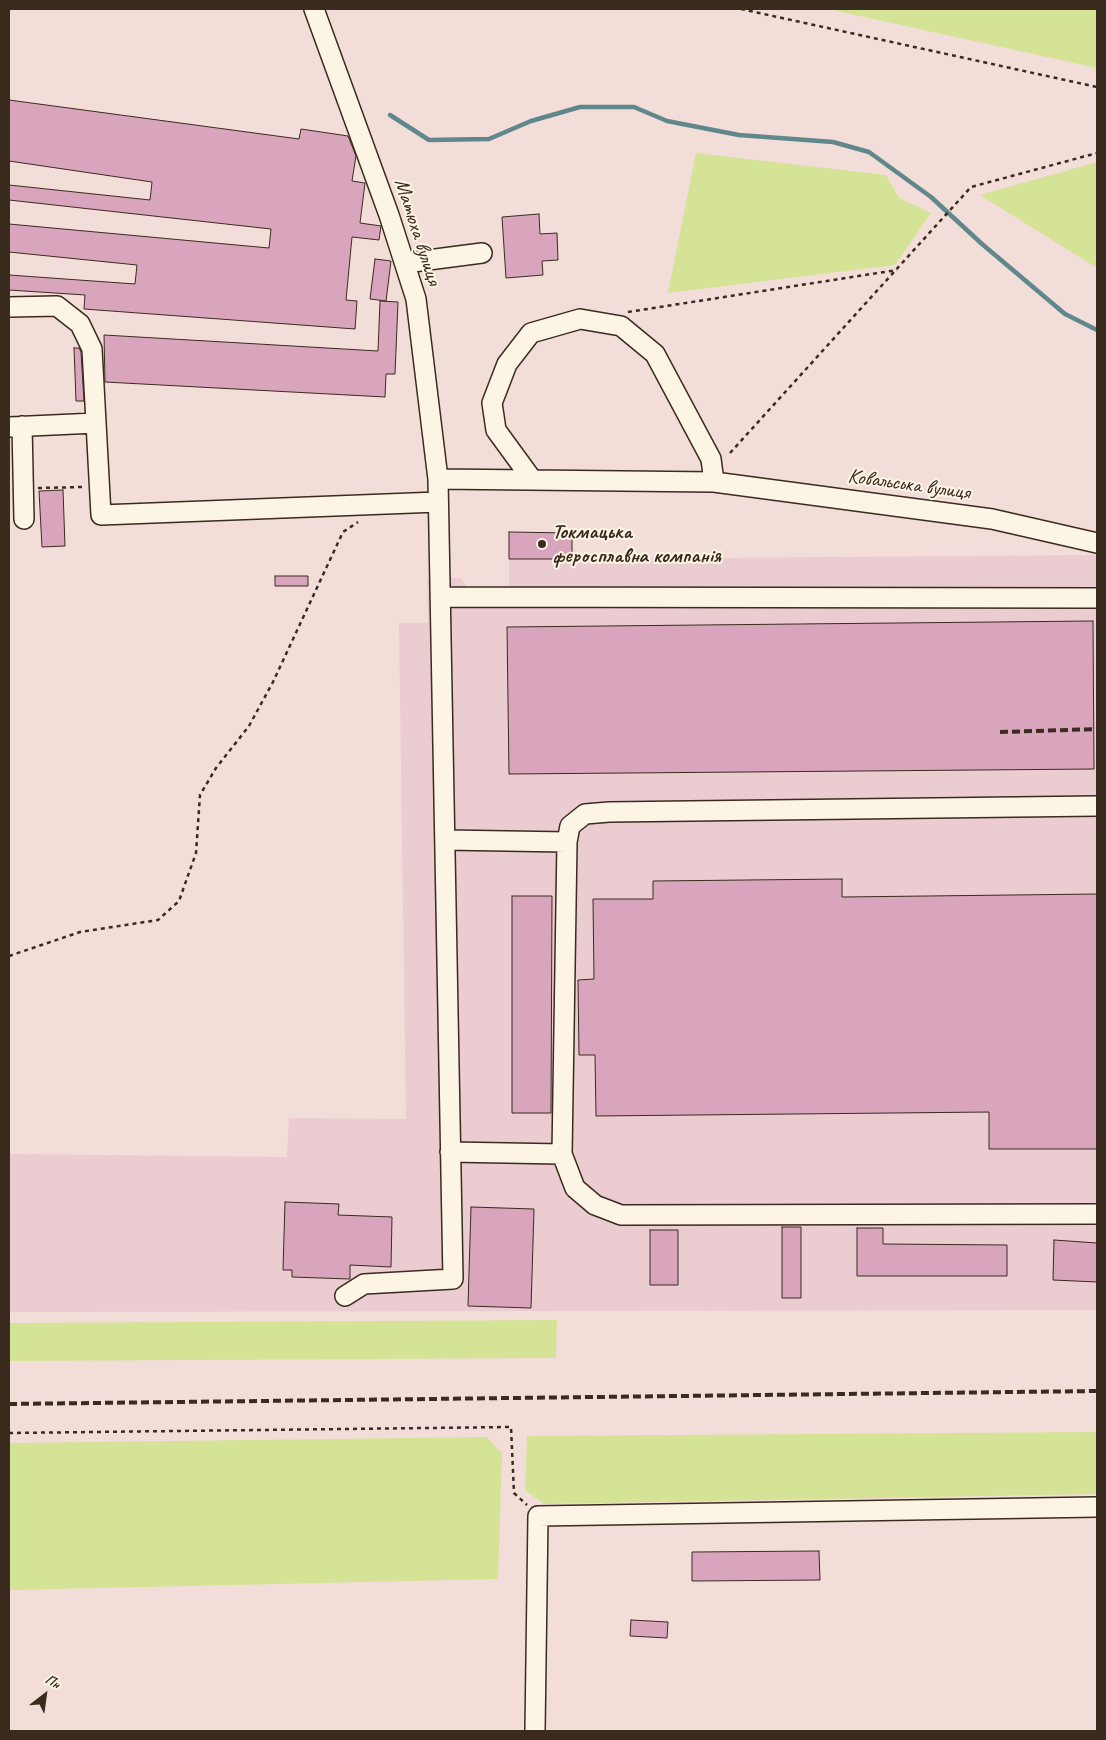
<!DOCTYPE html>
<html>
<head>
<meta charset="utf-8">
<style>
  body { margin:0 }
  #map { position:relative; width:1106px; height:1740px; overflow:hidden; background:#f2ddd9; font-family:Caveat,sans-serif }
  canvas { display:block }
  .frame { position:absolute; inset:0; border:10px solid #3b2a1e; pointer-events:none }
  .north { position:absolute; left:20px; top:1670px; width:50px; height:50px; -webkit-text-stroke:4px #fcf5e5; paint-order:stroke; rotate:30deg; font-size:14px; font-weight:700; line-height:20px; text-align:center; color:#3b2a1e }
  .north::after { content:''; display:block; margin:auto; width:18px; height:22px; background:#3b2a1e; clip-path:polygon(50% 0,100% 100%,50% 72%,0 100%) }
</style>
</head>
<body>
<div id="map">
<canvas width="1106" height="1740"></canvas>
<div class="frame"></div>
<div class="north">Пн</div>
</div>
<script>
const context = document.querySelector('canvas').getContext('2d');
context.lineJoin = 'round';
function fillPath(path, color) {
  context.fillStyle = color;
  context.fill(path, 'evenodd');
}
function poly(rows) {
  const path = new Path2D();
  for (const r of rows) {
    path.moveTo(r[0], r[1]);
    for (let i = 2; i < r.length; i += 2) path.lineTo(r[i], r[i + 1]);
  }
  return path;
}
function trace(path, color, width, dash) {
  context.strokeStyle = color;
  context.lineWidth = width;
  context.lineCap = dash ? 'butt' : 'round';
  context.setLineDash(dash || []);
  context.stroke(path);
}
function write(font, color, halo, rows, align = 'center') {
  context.font = font + ' Caveat,sans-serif';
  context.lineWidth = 4;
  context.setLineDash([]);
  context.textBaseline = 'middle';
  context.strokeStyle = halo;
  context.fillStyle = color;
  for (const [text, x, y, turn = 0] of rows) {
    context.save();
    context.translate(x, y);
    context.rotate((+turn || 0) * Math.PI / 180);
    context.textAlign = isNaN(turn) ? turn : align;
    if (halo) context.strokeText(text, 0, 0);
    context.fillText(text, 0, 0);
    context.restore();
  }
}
fillPath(poly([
  [509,532,572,533,572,559,1096,555,1097,1310,9,1312,9,1154,287,1157,289,1118,406,1119,399,623,428,623,427,578,460,578,468,588,509,587]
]), '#eaccd1');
fillPath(poly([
  [828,9,1097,9,1097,68],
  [696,153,886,175,899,198,931,213,895,265,668,293],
  [1097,162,1097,268,980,195],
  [557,1320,556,1358,9,1361,9,1323],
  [1097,1432,1097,1494,544,1504,525,1490,527,1436],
  [487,1437,502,1453,498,1579,9,1590,9,1443]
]), '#d5e396');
trace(poly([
  [390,115,429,140,489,139,531,121,580,107,634,107,667,121,739,135,833,142,869,152,931,197,982,244,1065,314,1097,330]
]), '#60888c', 4.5);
const building = poly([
  [9,100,299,139,301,129,348,136,356,156,352,181,365,183,360,223,381,226,379,240,352,237,346,300,357,301,355,329,84,309,85,295,9,290,9,275,135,284,137,265,9,252,9,224,269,248,271,229,9,200,9,185,150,200,152,182,9,161,9,100],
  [539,214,540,234,557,233,558,260,542,261,543,275,506,278,502,217,539,214],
  [375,259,391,261,386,301,370,299,375,259],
  [380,301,398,302,395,374,386,374,385,397,105,382,104,335,378,351,380,301],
  [74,348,79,348,81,352,84,401,76,401,74,348],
  [63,490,65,546,42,547,39,491,63,490],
  [509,532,572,533,572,559,509,559,509,532],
  [275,576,308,576,308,586,275,586,275,576],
  [1093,621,1094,769,509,774,507,627,1093,621],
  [842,879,842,897,1097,894,1097,1149,989,1149,989,1112,596,1116,595,1055,579,1055,578,980,594,979,593,899,653,899,653,881,842,879],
  [512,896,552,896,551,1113,512,1113,512,896],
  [285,1202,339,1204,338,1215,392,1217,391,1267,350,1265,350,1279,292,1277,292,1270,283,1270,285,1202],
  [471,1207,534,1209,531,1308,468,1306,471,1207],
  [782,1227,801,1227,801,1298,782,1298,782,1227],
  [857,1228,883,1228,883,1244,1007,1245,1007,1276,857,1276,857,1228],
  [650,1230,678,1230,678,1285,650,1285,650,1230],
  [1054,1240,1097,1243,1097,1282,1053,1280,1054,1240],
  [819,1551,820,1580,692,1581,692,1552,819,1551],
  [631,1620,668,1622,667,1638,630,1636,631,1620]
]);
fillPath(building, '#d9a5bd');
trace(building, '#3b2a1e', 1);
const minor = poly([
  [314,9,389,215,416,299,438,479,453,1279,364,1284,345,1296],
  [405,263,482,253],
  [9,307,57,306,80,324,92,349,101,515,438,502],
  [22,426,24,519],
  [9,427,96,423],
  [531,478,496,430,492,403,507,364,531,333,580,319,621,326,655,354,711,459,714,482],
  [438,479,714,482,992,519,1097,543],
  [440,597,1097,598],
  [445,840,567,842,570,826,585,814,609,812,1097,806],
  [450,1152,562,1154,575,1188,595,1205,621,1215,1097,1214],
  [562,1154,567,842],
  [535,1731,538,1516,1097,1507]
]);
trace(minor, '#3b2a1e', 22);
trace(poly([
  [741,9,1097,87],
  [628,312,897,270],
  [730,453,971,187,1097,153],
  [38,488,83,487],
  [9,956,80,932,158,920,179,901,196,853,200,795,216,768,249,726,273,682,343,532,358,522],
  [9,1433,511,1427,514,1493,527,1505]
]), '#3b2a1e', 2.5, [4, 4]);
trace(minor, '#fcf5e5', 19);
trace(poly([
  [1000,732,1097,729],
  [9,1404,1097,1391]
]), '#3b2a1e', 4, [8, 4]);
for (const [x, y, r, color] of [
  [542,544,5,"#3b2a1e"]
]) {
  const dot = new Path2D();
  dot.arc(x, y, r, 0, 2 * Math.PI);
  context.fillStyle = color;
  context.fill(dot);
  trace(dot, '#fcf5e5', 2);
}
write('21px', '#3b2a1e', '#fcf5e5', [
  ["Матюха вулиця",417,232,72],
  ["Ковальська вулиця",909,485,8]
]);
write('bold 21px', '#3b2a1e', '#fcf5e5', [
  ["Токмацька",552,532],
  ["феросплавна компанія",552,556]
], 'left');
</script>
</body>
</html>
